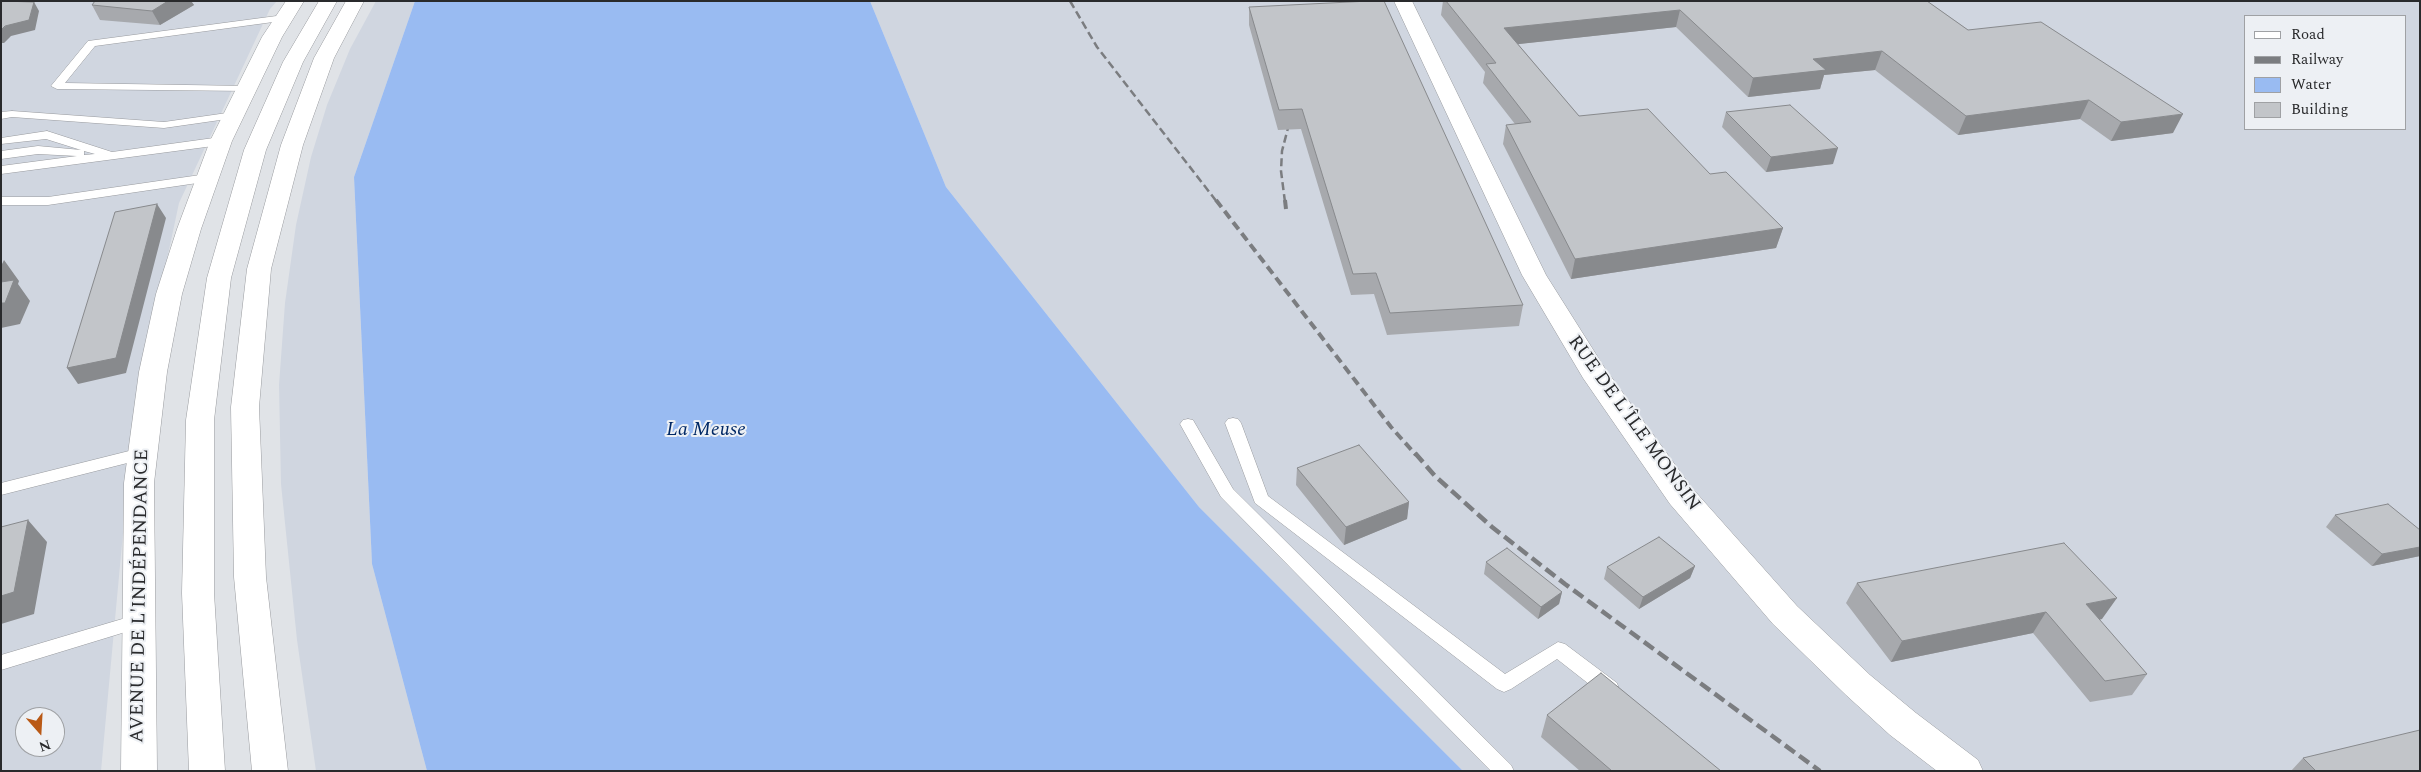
<!DOCTYPE html>
<html>
<head>
<meta charset="utf-8">
<style>
  body { margin:0 }
  #map { position:relative; width:2421px; height:772px; overflow:hidden; background:#e0e3e7; font-family:Spectral,serif }
  canvas { display:block }
  .frame { position:absolute; inset:0; border:2px solid #292a2c; pointer-events:none }
  .legend { position:absolute; left:2244px; top:15px; width:162px; height:115px; box-sizing:border-box; background:#edf0f4; border:1px solid #9fa1a4; margin:0; padding:6px 9px; list-style:none; font-size:15px; color:#292a2c }
  .legend li { display:flex; align-items:center; gap:10px; height:25px }
  .legend b { width:25px; border:1px solid #9fa1a4 }
  .north { position:absolute; left:15px; top:707px; width:50px; height:50px; box-sizing:border-box; background:#edf0f4; border:1px solid #9fa1a4; border-radius:50%; rotate:161deg; font-size:14px; font-weight:700; line-height:20px; text-align:center; color:#292a2c }
  .north::after { content:''; display:block; margin:auto; width:18px; height:22px; background:#b95916; clip-path:polygon(50% 0,100% 100%,50% 72%,0 100%) }
</style>
</head>
<body>
<div id="map">
<canvas width="2421" height="772"></canvas>
<div class="frame"></div>
<ul class="legend">
<li><b style="height:6px;background:#fff"></b>Road</li>
<li><b style="height:6px;background:#7b7d80"></b>Railway</li>
<li><b style="height:14px;background:#99bbf2"></b>Water</li>
<li><b style="height:14px;background:#c2c5c9"></b>Building</li>
</ul>
<div class="north">N</div>
</div>
<script>
const context = document.querySelector('canvas').getContext('2d');
context.lineJoin = 'round';
function fillPath(path, color) {
  context.fillStyle = color;
  context.fill(path, 'evenodd');
}
function poly(rows) {
  const path = new Path2D();
  for (const r of rows) {
    path.moveTo(r[0], r[1]);
    for (let i = 2; i < r.length; i += 2) path.lineTo(r[i], r[i + 1]);
  }
  return path;
}
function trace(path, color, width, dash) {
  context.strokeStyle = color;
  context.lineWidth = width;
  context.lineCap = dash ? 'butt' : 'round';
  context.setLineDash(dash || []);
  context.stroke(path);
}
function write(font, color, halo, rows, align = 'center') {
  context.font = font + ' Spectral,serif';
  context.lineWidth = 4;
  context.setLineDash([]);
  context.textBaseline = 'middle';
  context.strokeStyle = halo;
  context.fillStyle = color;
  for (const [text, x, y, turn = 0] of rows) {
    context.save();
    context.translate(x, y);
    context.rotate((+turn || 0) * Math.PI / 180);
    context.textAlign = isNaN(turn) ? turn : align;
    if (halo) context.strokeText(text, 0, 0);
    context.fillText(text, 0, 0);
    context.restore();
  }
}
fillPath(poly([
  [1,1,277,1,270,9,179,203,134,414,101,771,1,771],
  [25,717,55,717,55,747,25,747],
  [376,1,415,1,354,177,372,564,427,771,316,771,297,640,281,484,279,385,285,303,296,225,311,157,327,105,350,49],
  [870,1,2420,1,2420,771,1463,771,1199,507,946,187],
  [2245,16,2405,16,2405,129,2245,129]
]), '#d0d6e0');
fillPath(poly([
  [415,1,870,1,946,187,1199,507,1463,771,427,771,372,564,354,177]
]), '#99bbf2');
const service = poly([
  [284,15,289,18,288,20,95,46,65,83,247,86,251,87,251,91,57,89,51,86,88,41,284,15],
  [12,111,164,122,234,112,240,115,234,118,164,128,12,117,1,119,1,112,12,111],
  [47,131,112,152,221,137,227,141,221,145,1,174,1,166,77,156,38,154,1,159,1,151,38,146,81,150,46,139,1,144,1,138,47,131],
  [84,151,95,154,84,155,84,151],
  [207,174,213,178,211,181,48,205,1,205,1,197,48,197,207,174],
  [1233,418,1238,419,1241,423,1268,496,1505,674,1558,642,1565,644,1617,683,1619,689,1617,695,1610,697,1603,695,1557,659,1511,689,1504,692,1497,689,1255,503,1225,423,1228,419,1233,418],
  [1188,419,1193,420,1233,489,1511,765,1514,771,1491,771,1221,497,1180,424,1183,420,1188,419],
  [141,448,147,450,149,454,147,458,1,495,1,483,141,448],
  [139,614,145,616,148,621,145,626,1,670,1,655,139,614]
]);
const tertiary = poly([
  [1394,1,1412,1,1546,275,1604,367,1692,488,1797,606,1870,675,1916,713,1978,760,1983,771,1937,771,1890,735,1846,695,1773,624,1670,504,1583,378,1522,275,1394,1]
]);
const secondary = poly([
  [286,1,304,1,282,37,232,141,201,229,182,294,167,372,154,483,157,771,121,771,124,483,139,372,156,294,177,229,210,141,262,37,286,1]
]);
const motorway = poly([
  [319,1,337,1,303,62,266,150,231,278,214,420,214,593,225,771,189,771,182,593,186,420,207,278,244,150,283,62,319,1],
  [346,1,364,1,334,58,303,145,271,269,259,407,266,577,288,771,252,771,234,577,231,407,247,269,281,145,314,58,346,1]
]);
trace(service, '#999b9f', 1);
trace(tertiary, '#999b9f', 1);
trace(secondary, '#999b9f', 1);
trace(motorway, '#999b9f', 1);
fillPath(service, '#fff');
fillPath(tertiary, '#fff');
fillPath(secondary, '#fff');
fillPath(motorway, '#fff');
trace(poly([
  [1070,1,1097,47,1217,202],
  [1285,202,1281,171,1282,151,1288,128]
]), '#7b7d80', 2.5, [8, 4]);
trace(poly([
  [1216,200,1391,427,1416,455],
  [1285,200,1286,209]
]), '#7b7d80', 4, [9, 5]);
trace(poly([
  [1415,453,1435,476,1492,527,1565,584,1820,771]
]), '#7b7d80', 4.5, [12, 5.5]);
fillPath(poly([
  [95,1,191,1,194,5,160,25,100,20,92,5],
  [1443,1,1927,1,1968,30,2173,133,2111,141,2080,119,1958,135,1875,70,1824,75,1820,89,1748,97,1676,27,1518,44,1579,116,1710,174,1783,228,1776,248,1571,279,1503,144,1506,125,1515,124,1483,83,1485,72,1441,15],
  [1249,7,1523,305,1519,326,1387,335,1374,294,1351,295,1301,129,1278,130,1249,25],
  [1726,112,1833,164,1766,172,1722,127],
  [1297,468,1409,502,1407,519,1344,545,1296,485],
  [2335,515,2420,530,2420,556,2372,566,2326,527],
  [1486,562,1562,592,1559,604,1538,619,1484,574],
  [1695,566,1690,578,1639,609,1604,579,1607,567],
  [1857,583,2102,619,2099,620,2147,674,2132,695,2090,702,2033,633,1891,662,1846,603],
  [1547,715,1721,771,1580,771,1541,737],
  [2303,758,2420,771,2291,771]
]), '#a7a9ad');
fillPath(poly([
  [168,1,191,1,194,5,160,25,152,11],
  [34,2,39,11,35,30,11,36,4,43,1,43,1,30],
  [1680,10,1676,27,1501,46,1504,28],
  [1882,51,1875,70,1824,75,1820,89,1748,97,1753,78,1813,59],
  [2089,100,2080,119,1958,135,1966,116],
  [2183,114,2173,133,2111,141,2121,122],
  [1838,148,1833,164,1766,172,1771,157],
  [157,204,166,218,126,373,78,384,67,368],
  [1783,228,1776,248,1571,279,1575,259],
  [4,260,19,281,18,284,30,301,20,324,1,328,1,266],
  [1409,502,1407,519,1344,545,1346,527],
  [28,520,47,542,34,614,1,624,1,596],
  [2420,547,2420,556,2372,566,2382,554],
  [1695,566,1690,578,1639,609,1643,597],
  [1562,592,1559,604,1538,619,1541,607],
  [2117,598,2102,619,2072,625,2086,604],
  [2046,612,2033,633,1891,662,1902,641]
]), '#888a8d');
const building = poly([
  [1,1,34,2,29,20,5,26,1,30,1,1],
  [95,1,168,1,152,11,92,5,95,1],
  [1370,1,1384,1,1523,305,1390,313,1376,273,1353,274,1302,109,1279,110,1249,7,1370,1],
  [1446,1,1927,1,1968,30,2041,22,2183,114,2121,122,2089,100,1966,116,1882,51,1813,59,1826,70,1753,78,1680,10,1504,28,1579,116,1648,109,1710,174,1726,172,1783,228,1575,259,1506,125,1531,122,1486,64,1496,63,1446,1],
  [1790,105,1838,148,1771,157,1726,112,1790,105],
  [157,204,116,358,67,368,115,212,157,204],
  [14,280,5,303,1,303,1,282,14,280],
  [1359,445,1409,502,1346,527,1297,468,1359,445],
  [2388,504,2420,530,2420,547,2382,554,2335,515,2388,504],
  [28,520,14,592,1,596,1,527,28,520],
  [1659,537,1695,566,1643,597,1607,567,1659,537],
  [2064,543,2117,598,2086,604,2147,674,2105,681,2046,612,1902,641,1857,583,2064,543],
  [1507,548,1562,592,1541,607,1486,562,1507,548],
  [1601,673,1721,771,1612,771,1547,715,1601,673],
  [2420,730,2420,771,2316,771,2303,758,2420,730]
]);
fillPath(building, '#c2c5c9');
trace(building, '#888a8d', 1);
write('19px', '#292a2c', '#edf0f4', [
  ["RUE DE L'ÎLE MONSIN",1633,424,54],
  ["AVENUE DE L'INDÉPENDANCE",141,596,-89]
]);
write('italic 20px', '#002865', '#edf0f4', [
  ["La Meuse",706,431]
]);
</script>
</body>
</html>
